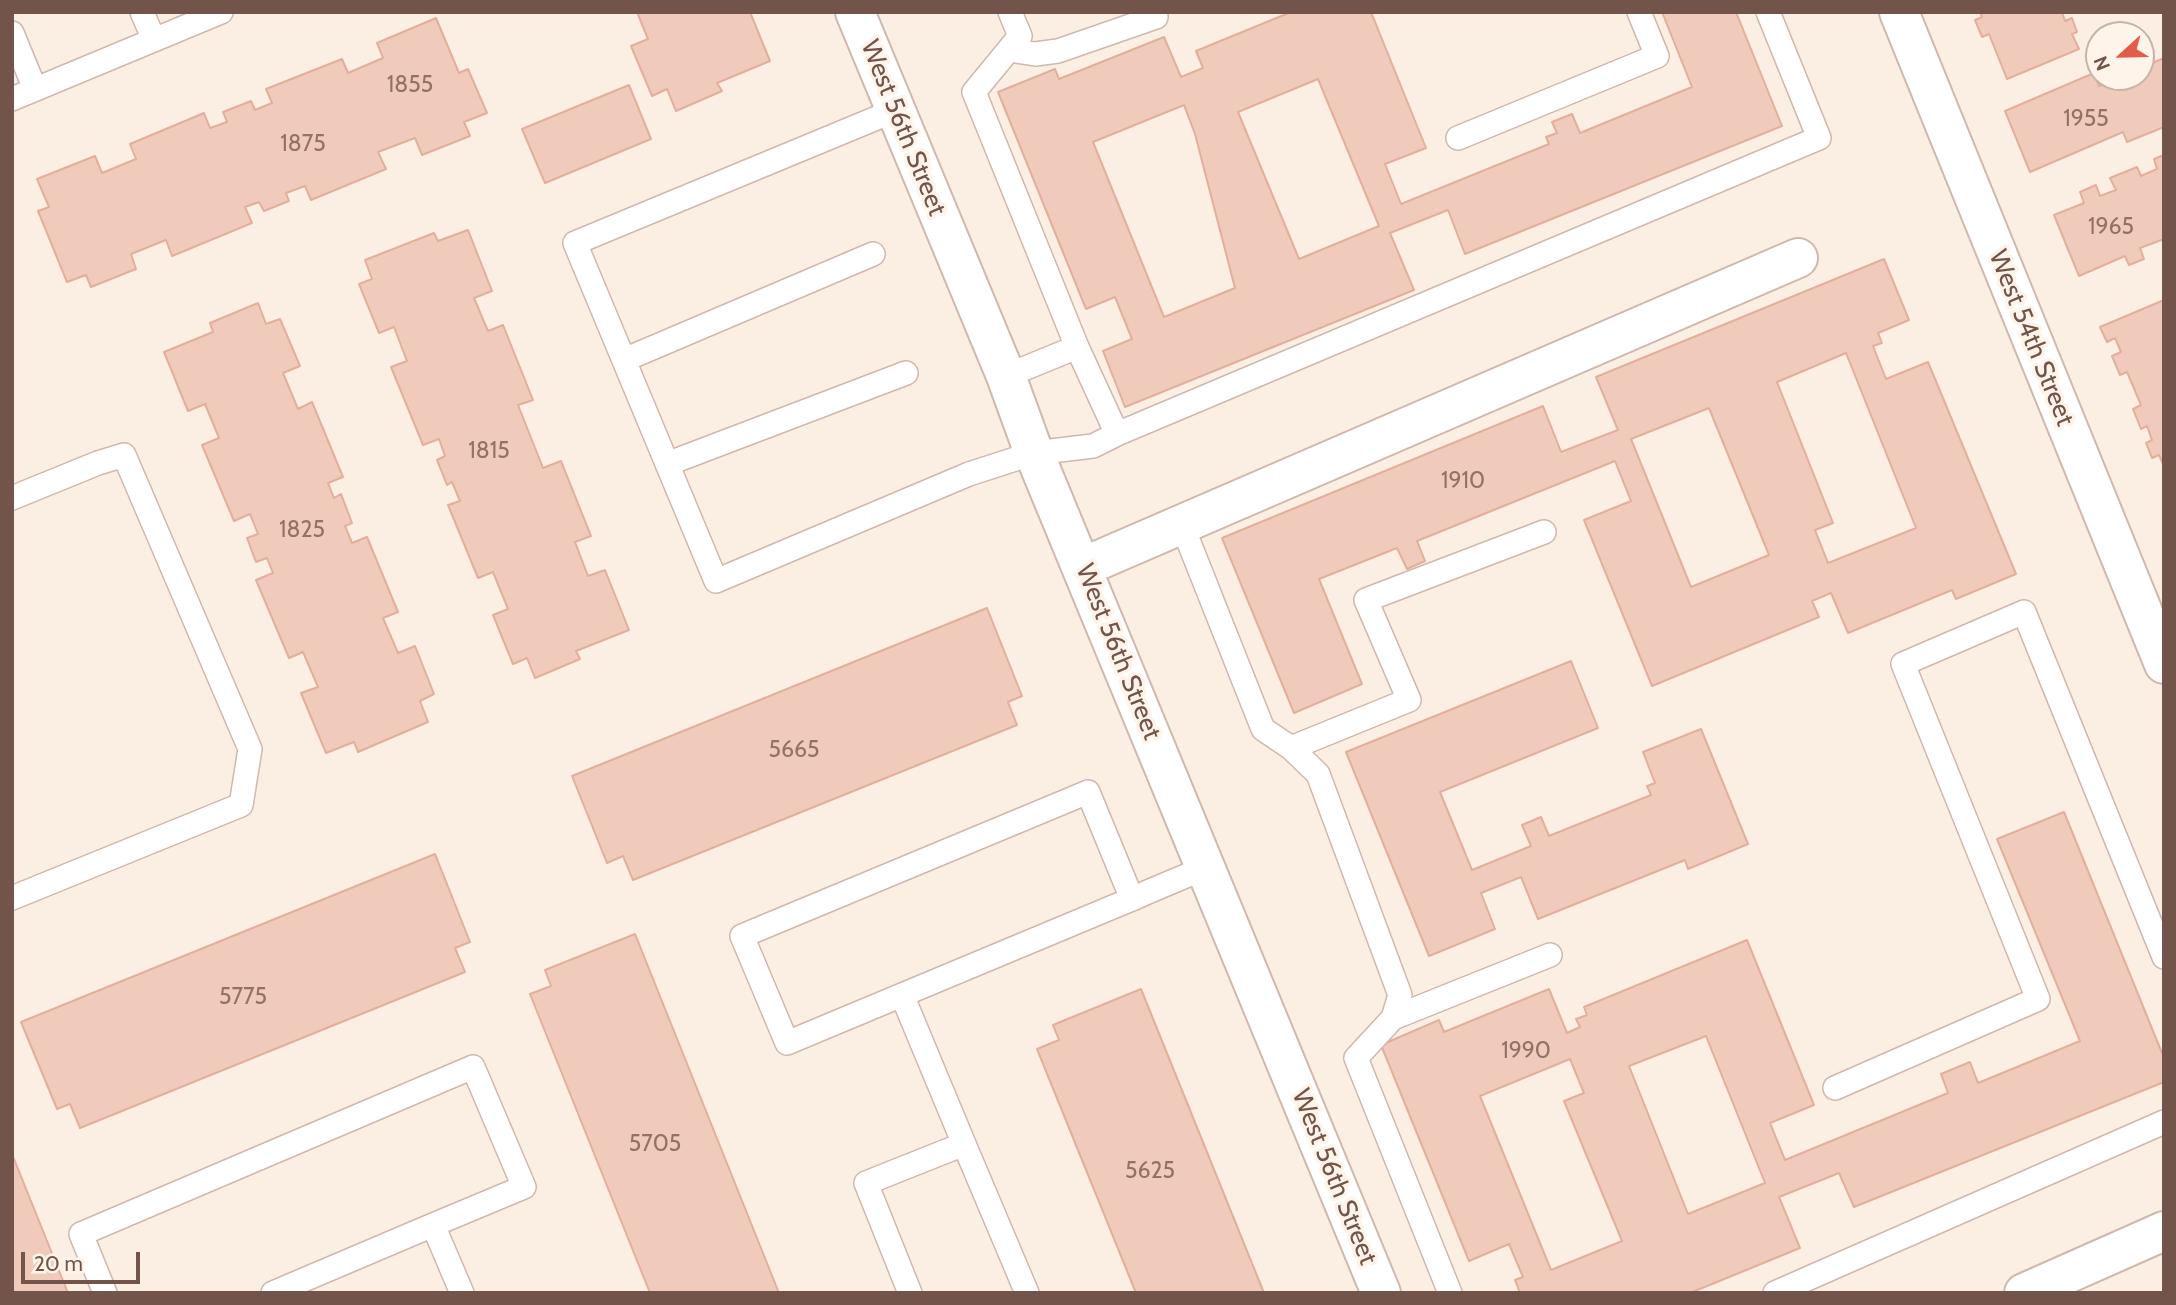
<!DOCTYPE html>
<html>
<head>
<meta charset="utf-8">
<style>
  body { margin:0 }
  #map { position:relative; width:2176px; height:1305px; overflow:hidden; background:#fbefe3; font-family:Cabin,sans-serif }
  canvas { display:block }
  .frame { position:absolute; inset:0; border:14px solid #73544a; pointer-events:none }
  .north { position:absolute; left:2085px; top:21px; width:70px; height:70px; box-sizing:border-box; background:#fff4e9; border:2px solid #c7b4a9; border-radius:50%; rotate:248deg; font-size:19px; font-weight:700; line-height:28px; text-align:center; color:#73544a }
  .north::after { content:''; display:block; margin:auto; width:24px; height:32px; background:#e25c4b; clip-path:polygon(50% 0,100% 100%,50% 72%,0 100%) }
  .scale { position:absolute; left:21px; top:1252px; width:119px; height:32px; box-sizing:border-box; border:4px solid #73544a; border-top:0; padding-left:9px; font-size:21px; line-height:24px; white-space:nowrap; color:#73544a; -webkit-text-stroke:5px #fff4e9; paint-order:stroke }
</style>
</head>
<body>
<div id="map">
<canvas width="2176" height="1305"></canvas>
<div class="frame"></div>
<div class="north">N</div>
<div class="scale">20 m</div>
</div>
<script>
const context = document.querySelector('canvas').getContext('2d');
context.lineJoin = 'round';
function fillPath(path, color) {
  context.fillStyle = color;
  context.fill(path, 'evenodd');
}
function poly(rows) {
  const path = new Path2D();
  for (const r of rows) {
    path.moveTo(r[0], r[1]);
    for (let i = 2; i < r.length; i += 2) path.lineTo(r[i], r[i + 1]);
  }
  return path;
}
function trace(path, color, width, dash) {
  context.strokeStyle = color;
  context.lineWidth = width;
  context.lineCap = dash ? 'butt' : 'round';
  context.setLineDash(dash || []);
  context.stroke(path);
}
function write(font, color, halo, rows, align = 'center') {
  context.font = font + ' Cabin,sans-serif';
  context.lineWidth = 7;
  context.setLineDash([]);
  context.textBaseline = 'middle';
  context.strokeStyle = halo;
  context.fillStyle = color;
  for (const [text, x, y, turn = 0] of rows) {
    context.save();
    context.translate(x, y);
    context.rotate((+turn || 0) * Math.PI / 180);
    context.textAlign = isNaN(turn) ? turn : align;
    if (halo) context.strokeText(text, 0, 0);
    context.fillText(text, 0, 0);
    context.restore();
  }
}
const building = poly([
  [637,12,750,12,770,61,717,83,722,91,676,111,667,89,652,96,631,46,648,39,637,12],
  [1291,12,1371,12,1426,148,1385,164,1401,204,1549,144,1546,137,1557,133,1552,122,1572,114,1580,133,1692,87,1662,12,1736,12,1782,126,1465,254,1448,210,1390,233,1414,290,1125,407,1103,351,1132,339,1115,297,1086,309,998,92,1055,69,1059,79,1164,37,1181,77,1203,68,1196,51,1291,12],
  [1318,79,1379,226,1299,259,1238,112,1318,79],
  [1184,105,1195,134,1235,288,1164,317,1093,142,1184,105],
  [1980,12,2062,12,2065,21,2072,18,2077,32,2072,34,2079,49,2007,79,1989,34,1982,37,1975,20,1982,17,1980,12],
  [436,18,459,73,468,69,487,113,464,122,470,136,422,155,415,138,378,152,386,169,311,200,305,186,286,193,289,201,264,211,259,202,245,207,252,223,172,256,166,240,131,254,136,269,91,287,86,275,67,282,38,211,49,207,37,179,95,156,102,173,136,159,130,144,204,113,210,128,227,122,223,112,251,101,255,110,272,103,266,89,342,59,348,73,383,58,377,43,436,18],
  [2164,58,2164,127,2127,142,2123,132,2030,172,2005,111,2094,73,2099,86,2120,77,2141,77,2141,68,2164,58],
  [629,85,651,139,545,183,522,129,629,85],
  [2164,155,2164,239,2140,248,2144,259,2129,265,2125,256,2079,276,2054,215,2084,203,2080,192,2096,185,2100,196,2116,190,2110,178,2137,167,2141,176,2157,169,2154,159,2164,155],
  [468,230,492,291,474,298,488,331,503,325,533,400,518,405,543,468,561,461,591,536,575,542,588,576,605,570,629,630,576,651,580,659,535,678,527,658,513,664,493,615,508,609,493,572,478,578,448,505,460,501,452,482,447,485,437,460,445,456,439,439,423,445,391,367,407,361,394,327,379,333,359,284,372,279,365,260,434,233,438,241,468,230],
  [1884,259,1909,320,1878,333,1882,343,1873,346,1886,379,1928,362,2016,574,1956,599,1952,590,1848,633,1831,593,1812,601,1819,617,1652,686,1584,520,1631,501,1615,461,1417,541,1425,561,1407,569,1397,548,1319,579,1362,684,1294,713,1222,538,1543,406,1561,452,1618,430,1596,377,1884,259],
  [1846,353,1916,528,1828,563,1815,530,1833,523,1777,382,1846,353],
  [1709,408,1769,555,1691,587,1631,439,1709,408],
  [2164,300,2164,466,2159,455,2152,458,2146,443,2152,440,2147,426,2141,429,2133,409,2141,405,2127,372,2120,375,2112,356,2121,352,2115,338,2107,342,2100,327,2164,300],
  [258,303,266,324,280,319,300,366,283,373,298,409,312,402,343,477,328,483,334,498,341,494,352,523,345,526,352,543,367,537,398,612,383,618,398,653,415,646,434,694,420,701,428,722,358,752,354,742,326,753,301,693,318,687,303,652,289,658,256,580,273,573,267,558,256,562,247,538,258,534,250,514,234,521,202,445,219,438,205,404,188,411,164,352,213,332,210,323,258,303],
  [987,608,1022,696,1008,702,1017,725,633,880,623,856,607,863,572,776,987,608],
  [1571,661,1598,728,1440,792,1472,870,1531,846,1522,825,1541,817,1549,836,1651,795,1647,786,1655,783,1643,752,1701,729,1748,844,1688,869,1685,860,1538,919,1521,877,1481,893,1495,929,1429,956,1346,752,1571,661],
  [2064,812,2164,1058,2164,1082,1854,1207,1839,1173,1779,1197,1800,1248,1690,1293,1520,1293,1515,1280,1523,1277,1509,1244,1469,1261,1381,1045,1439,1020,1444,1032,1549,989,1567,1033,1580,1027,1576,1019,1587,1015,1584,1007,1747,940,1814,1105,1770,1123,1785,1160,1948,1093,1941,1074,1970,1062,1978,1083,2080,1041,1997,839,2064,812],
  [1706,1036,1765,1183,1688,1214,1629,1066,1706,1036],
  [1570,1059,1584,1093,1564,1101,1622,1241,1551,1270,1480,1096,1570,1059],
  [435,854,470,942,455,948,465,972,80,1128,70,1104,57,1109,21,1022,435,854],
  [635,934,779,1293,650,1293,530,994,551,986,545,970,635,934],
  [1141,989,1264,1293,1136,1293,1037,1049,1059,1040,1053,1025,1141,989],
  [12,1154,68,1293,12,1293,12,1154]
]);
fillPath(building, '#f0cabb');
trace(building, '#e2af9c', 2);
const service = poly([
  [142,12,154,40],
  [12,33,35,89],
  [1009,50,1035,54,1058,51,1156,17],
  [12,99,221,12],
  [896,110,575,243,716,581,969,474,1034,453,1093,446,1117,434,1077,347,974,92,1020,36,1010,12],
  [1458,138,1657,56,1639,12],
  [624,360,873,254],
  [1006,376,1077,347],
  [1117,434,1819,138,1768,12],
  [667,464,906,373],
  [12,498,98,463,124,455,250,749,241,805,12,898],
  [1182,525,1263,729,1291,748,1318,774,1400,995,1393,1018,1356,1058,1450,1293],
  [1291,748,1409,700,1366,600,1544,532],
  [1132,899,1088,792,742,936,787,1043,1132,899,1150,891,1207,867],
  [902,995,964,1144,866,1183,910,1293],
  [1393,1018,1550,955],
  [1835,1088,2038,999,1903,664,2024,612,2164,957],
  [964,1144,1027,1293],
  [105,1293,81,1234,473,1067,524,1187,433,1225,462,1293],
  [273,1293,433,1225],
  [1775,1293,2164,1122]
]);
const minor = poly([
  [1899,12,2164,664],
  [1083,567,1798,258]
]);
const tertiary = poly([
  [855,12,1006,376,1034,453,1381,1293],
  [2024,1293,2164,1231]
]);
trace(service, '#cfb8ad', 26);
trace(minor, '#cfb8ad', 42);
trace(tertiary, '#cfb8ad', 42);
trace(service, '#fff', 23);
trace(minor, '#fff', 38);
trace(tertiary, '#fff', 38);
write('23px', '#927266', null, [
  ["1855",410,85],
  ["1955",2086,119],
  ["1875",303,144],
  ["1965",2111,227],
  ["1815",489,451],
  ["1910",1463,481],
  ["1825",302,530],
  ["5665",794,750],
  ["5775",243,997],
  ["1990",1526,1051],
  ["5705",655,1144],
  ["5625",1150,1171]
]);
write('26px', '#73544a', '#fff4e9', [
  ["West 56th Street",903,128,68],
  ["West 54th Street",2031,338,68],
  ["West 56th Street",1118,652,68],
  ["West 56th Street",1334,1177,68]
]);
</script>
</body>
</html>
